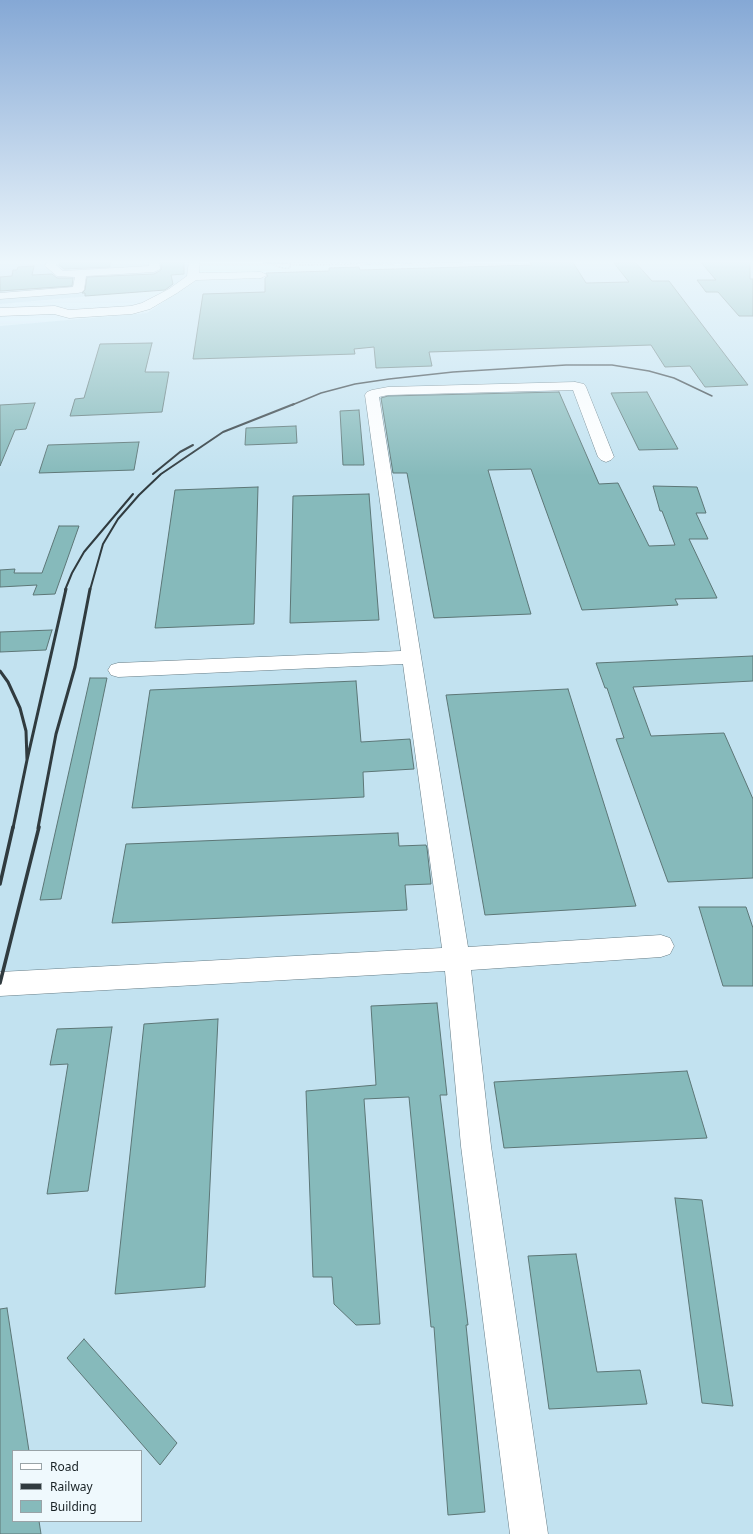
<!DOCTYPE html>
<html>
<head>
<meta charset="utf-8">
<style>
  body { margin:0 }
  #map { position:relative; width:753px; height:1534px; overflow:hidden; background:#d6eef9; font-family:"Noto Sans",sans-serif }
  canvas { display:block }
  .legend { position:absolute; left:12px; top:1450px; width:130px; height:72px; box-sizing:border-box; background:#eff9fd; border:1px solid #99a3a7; margin:0; padding:5px 7px; list-style:none; font-size:12px; color:#192225 }
  .legend li { display:flex; align-items:center; gap:8px; height:20px }
  .legend b { width:20px; border:1px solid #99a3a7 }
</style>
</head>
<body>
<div id="map">
<canvas width="753" height="1534"></canvas>
<ul class="legend">
<li><b style="height:5px;background:#fff"></b>Road</li>
<li><b style="height:5px;background:#303b3f"></b>Railway</li>
<li><b style="height:11px;background:#86babb"></b>Building</li>
</ul>
</div>
<script>
const context = document.querySelector('canvas').getContext('2d');
context.lineJoin = 'round';
function fillPath(path, color) {
  context.fillStyle = color;
  context.fill(path, 'evenodd');
}
function poly(rows) {
  const path = new Path2D();
  for (const r of rows) {
    path.moveTo(r[0], r[1]);
    for (let i = 2; i < r.length; i += 2) path.lineTo(r[i], r[i + 1]);
  }
  return path;
}
function trace(path, color, width, dash) {
  context.strokeStyle = color;
  context.lineWidth = width;
  context.lineCap = dash ? 'butt' : 'round';
  context.setLineDash(dash || []);
  context.stroke(path);
}
fillPath(poly([
  [0,261,190,261,191,275,173,289,0,304],
  [529,261,753,261,753,1534,0,1534,0,326,147,313,196,280,265,278,265,273,329,271,329,268,359,267,360,270,531,265],
  [13,1451,141,1451,141,1521,13,1521]
]), '#c2e2f0');
fillPath(poly([
  [247,261,516,261,365,265,365,263,263,264,263,262,247,262]
]), '#a8cad8');
const building = poly([
  [60,261,110,261,110,267,64,269,59,265,60,261],
  [161,261,184,261,184,274,171,275,173,284,165,290,85,296,85,293,82,293,85,290,87,277,154,274,161,270,161,261],
  [529,261,572,261,586,283,629,282,614,263,635,262,652,281,669,281,748,385,705,387,690,366,665,367,651,345,429,352,432,366,376,368,374,347,354,349,355,354,193,359,203,294,265,292,265,278,268,276,266,273,329,271,329,268,359,267,360,270,532,265,529,261],
  [700,261,750,261,750,279,753,279,753,316,739,316,718,292,706,292,697,280,716,280,700,261],
  [34,266,32,275,52,274,57,278,73,278,72,286,0,291,0,277,12,276,13,270,17,270,18,267,34,266],
  [152,343,145,372,169,372,162,412,70,416,75,399,84,398,100,344,152,343],
  [559,392,599,484,618,483,649,546,675,545,662,511,660,511,653,486,697,487,706,513,696,513,708,539,689,539,717,598,675,599,678,605,582,610,531,469,488,470,531,614,434,618,407,473,393,473,381,398,388,396,559,392],
  [647,392,678,449,639,450,611,393,647,392],
  [35,403,26,429,15,430,0,466,0,405,35,403],
  [359,410,364,465,343,465,340,411,359,410],
  [296,426,297,443,245,445,246,428,296,426],
  [139,442,134,470,39,473,48,445,139,442],
  [258,487,254,624,155,628,175,490,258,487],
  [369,494,379,620,290,623,293,496,369,494],
  [59,526,79,526,55,594,33,595,37,585,0,587,0,570,15,569,14,573,42,573,59,526],
  [52,630,46,650,0,652,0,632,52,630],
  [753,656,753,681,633,687,651,736,724,733,753,799,753,878,668,882,616,739,624,738,607,688,605,688,596,663,753,656],
  [90,678,107,678,61,899,40,900,90,678],
  [356,681,361,742,410,739,414,769,363,772,364,797,132,808,150,690,356,681],
  [568,689,636,906,485,915,446,695,568,689],
  [398,833,399,846,426,845,427,848,431,884,405,885,407,910,112,923,126,844,398,833],
  [699,907,746,907,753,928,753,986,723,986,699,907],
  [437,1003,447,1095,440,1095,468,1325,466,1325,485,1512,448,1515,434,1327,431,1327,409,1097,364,1099,380,1324,356,1325,334,1304,332,1277,313,1277,306,1091,376,1085,371,1006,437,1003],
  [218,1019,205,1287,115,1294,144,1024,218,1019],
  [112,1027,88,1191,47,1194,68,1064,50,1065,57,1029,112,1027],
  [687,1071,707,1138,504,1148,494,1082,687,1071],
  [675,1198,702,1200,733,1406,702,1403,675,1198],
  [576,1254,597,1372,640,1370,647,1404,549,1409,528,1256,576,1254],
  [7,1308,29,1451,13,1451,13,1521,39,1521,41,1534,0,1534,0,1309,7,1308],
  [84,1339,177,1443,160,1465,67,1358,84,1339]
]);
fillPath(building, '#86babb');
trace(building, '#5d7777', 1);
const minor = poly([
  [47,261,57,261,56,265,63,271,149,266,149,261,159,261,160,269,154,272,86,276,84,290,82,292,78,293,0,299,0,293,73,287,75,277,57,276,45,266,47,261],
  [189,261,199,261,199,273,261,272,267,275,261,278,196,280,177,293,150,309,132,314,69,318,54,314,0,316,0,308,55,306,69,310,131,306,142,303,169,289,187,276,189,261],
  [575,382,584,384,586,387,614,457,611,460,606,462,601,460,598,457,573,390,388,395,379,397,468,947,661,935,670,938,674,946,670,954,661,957,471,970,491,1146,548,1534,510,1534,461,1146,445,971,0,996,0,972,442,948,403,664,118,677,111,675,108,670,111,665,118,663,401,651,365,395,367,392,372,390,388,387,575,382]
]);
trace(minor, '#687e87', 1);
trace(poly([
  [265,261,282,268,290,268,290,261],
  [282,261,282,268],
  [290,265,357,264,368,261]
]), '#8fa2aa', 1.5, [1.5, 1.5]);
fillPath(minor, '#fff');
trace(poly([
  [292,405,321,393,355,384,389,379,453,372,566,365,612,365,649,371,674,378,712,396]
]), '#303b3f', 1.5);
trace(poly([
  [153,474,180,452,193,445],
  [65,590,72,573,84,552,133,494],
  [90,590,103,544,118,519,139,495,161,474,223,432,294,404]
]), '#303b3f', 2);
trace(poly([
  [0,671,8,682,20,708,26,731,27,760,13,828],
  [27,760,66,589],
  [38,828,56,734,75,667,90,589]
]), '#303b3f', 3);
trace(poly([
  [0,884,13,827],
  [0,983,39,827]
]), '#303b3f', 3.5);
const sky = context.createLinearGradient(0, 0, 0, 476);
sky.addColorStop(0, '#85a8d5');
sky.addColorStop(0.55, '#edf7fc');
sky.addColorStop(1, '#edf7fc00');
context.fillStyle = sky;
context.fillRect(0, 0, 753, 476);
</script>
</body>
</html>
